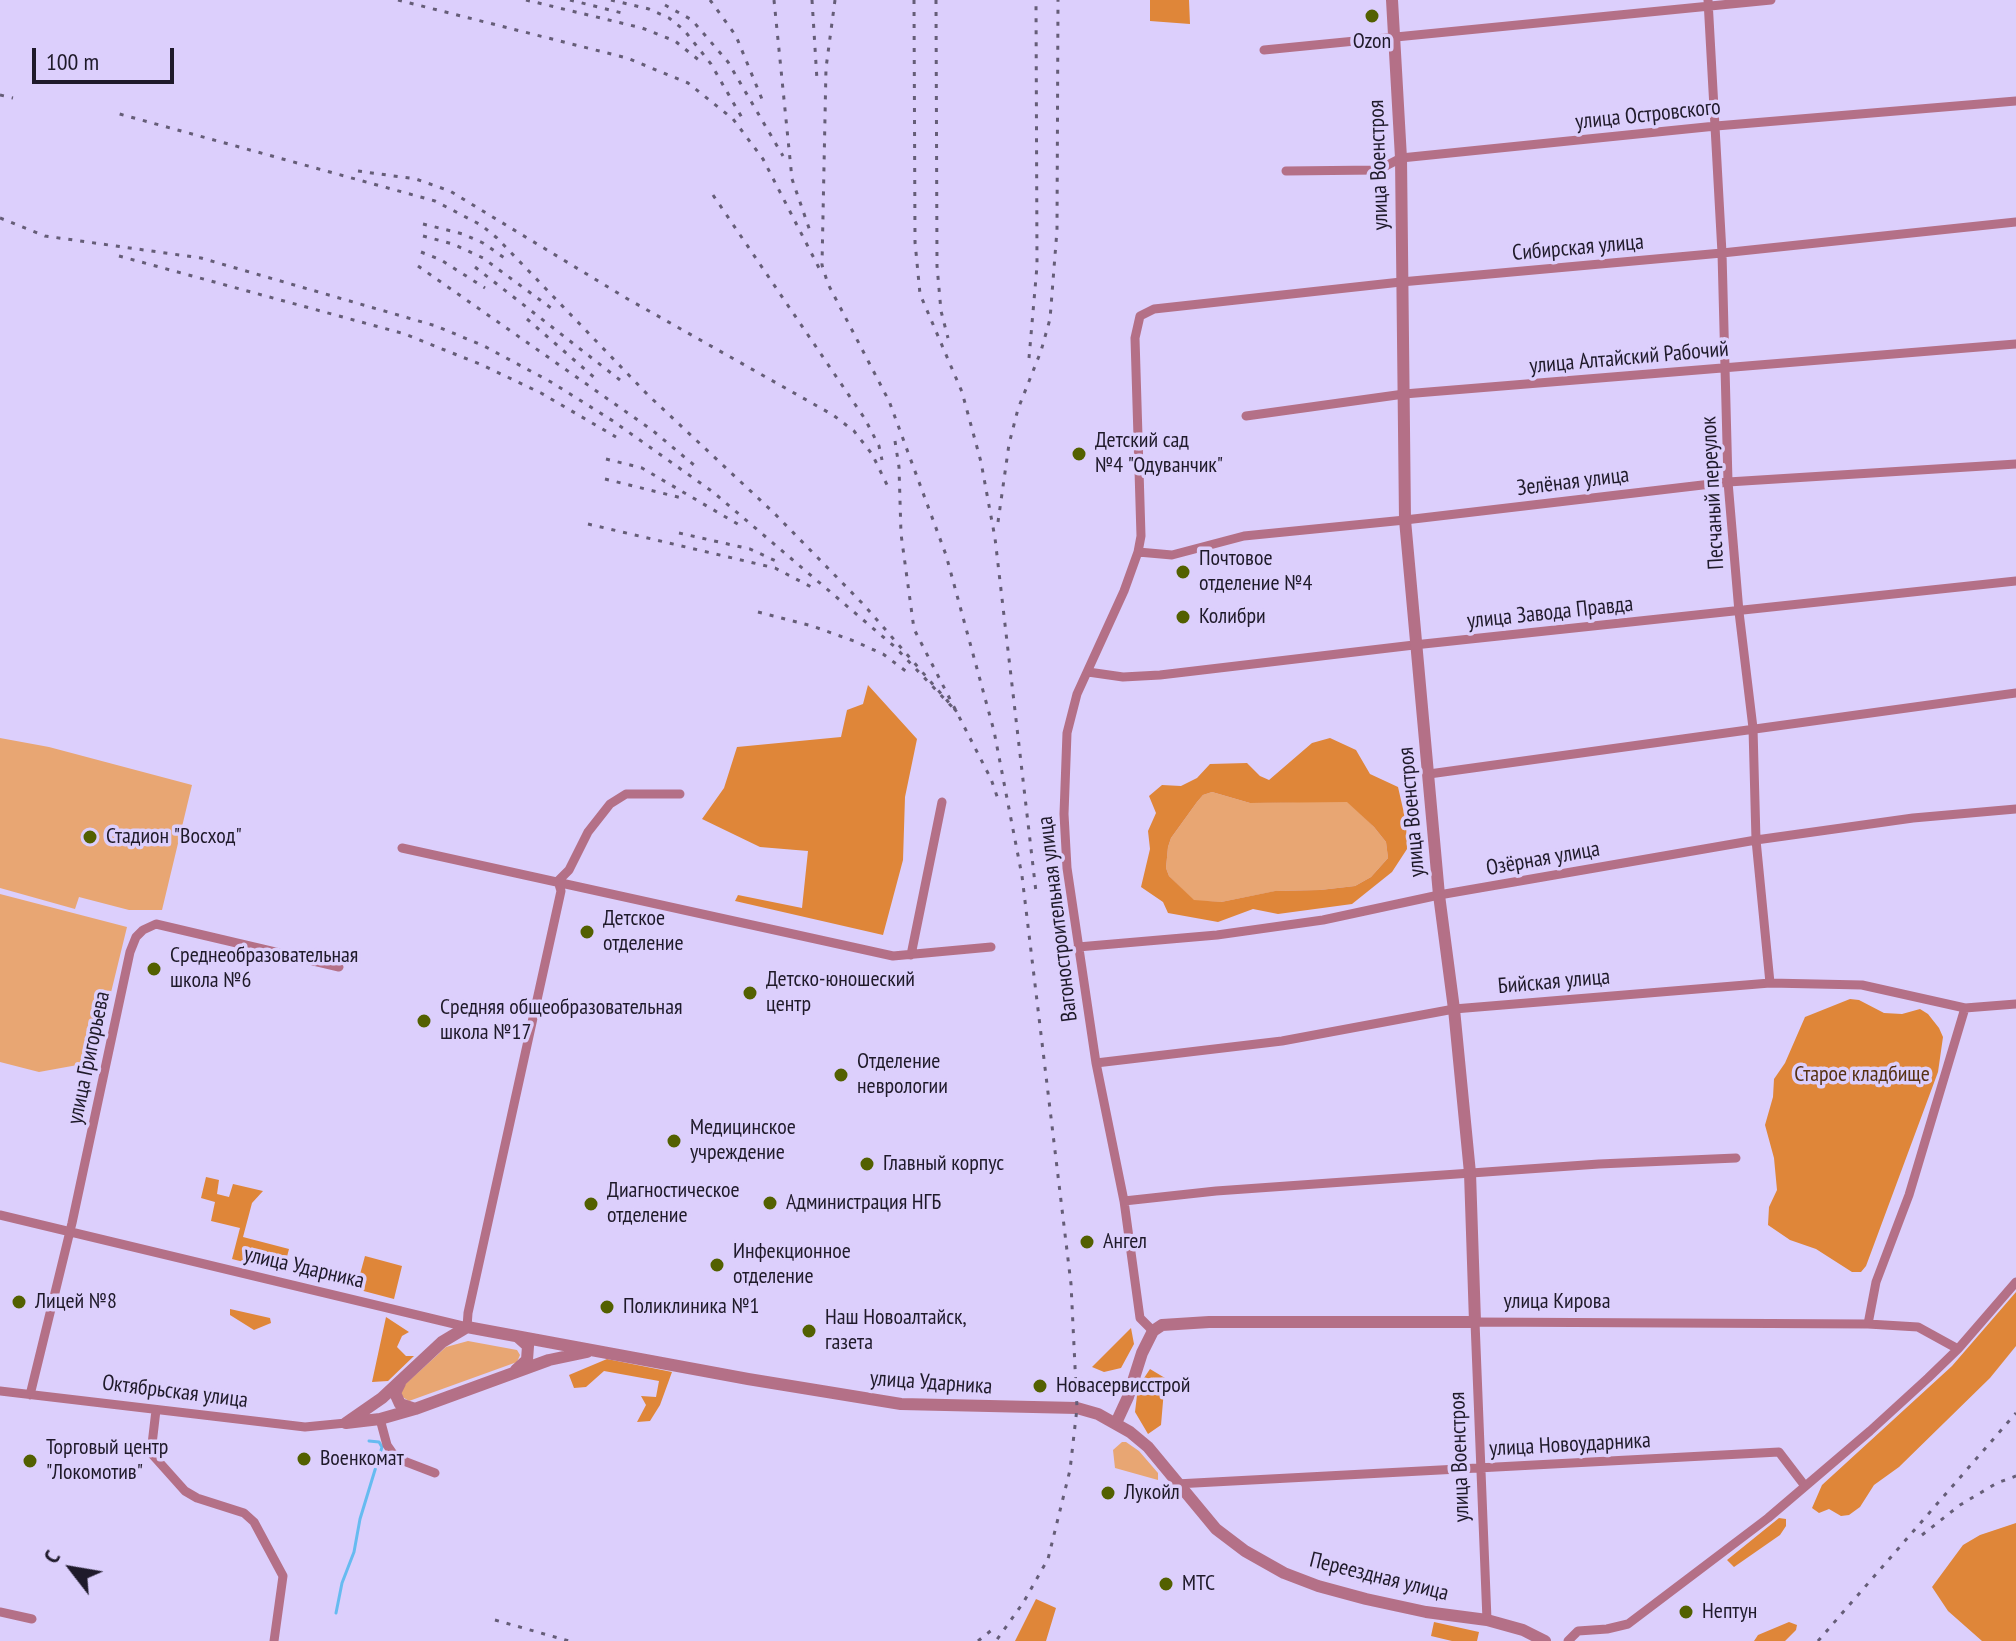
<!DOCTYPE html>
<html>
<head>
<meta charset="utf-8">
<style>
  body { margin:0 }
  #map { position:relative; width:2016px; height:1641px; overflow:hidden; background:#dccffc; font-family:"PT Sans Narrow",sans-serif }
  canvas { display:block }
  .north { position:absolute; left:32px; top:1529px; width:80px; height:80px; -webkit-text-stroke:6px #dccffc; paint-order:stroke; rotate:301deg; font-size:22px; font-weight:700; line-height:32px; text-align:center; color:#1f1a2a }
  .north::after { content:''; display:block; margin:auto; width:28px; height:36px; background:#1f1a2a; clip-path:polygon(50% 0,100% 100%,50% 72%,0 100%) }
  .scale { position:absolute; left:32px; top:48px; width:142px; height:36px; box-sizing:border-box; border:4px solid #1f1a2a; border-top:0; padding-left:10px; font-size:24px; line-height:28px; white-space:nowrap; color:#1f1a2a; -webkit-text-stroke:6px #dccffc; paint-order:stroke }
</style>
</head>
<body>
<div id="map">
<canvas width="2016" height="1641"></canvas>
<div class="north">С</div>
<div class="scale">100 m</div>
</div>
<script>
const context = document.querySelector('canvas').getContext('2d');
context.lineJoin = 'round';
function fillPath(path, color) {
  context.fillStyle = color;
  context.fill(path, 'evenodd');
}
function poly(rows) {
  const path = new Path2D();
  for (const r of rows) {
    path.moveTo(r[0], r[1]);
    for (let i = 2; i < r.length; i += 2) path.lineTo(r[i], r[i + 1]);
  }
  return path;
}
function trace(path, color, width, dash) {
  context.strokeStyle = color;
  context.lineWidth = width;
  context.lineCap = dash ? 'butt' : 'round';
  context.setLineDash(dash || []);
  context.stroke(path);
}
function write(font, color, halo, rows, align = 'center') {
  context.font = font + ' "PT Sans Narrow",sans-serif';
  context.lineWidth = 7;
  context.setLineDash([]);
  context.textBaseline = 'middle';
  context.strokeStyle = halo;
  context.fillStyle = color;
  for (const [text, x, y, turn = 0] of rows) {
    context.save();
    context.translate(x, y);
    context.rotate((+turn || 0) * Math.PI / 180);
    context.textAlign = isNaN(turn) ? turn : align;
    if (halo) context.strokeText(text, 0, 0);
    context.fillText(text, 0, 0);
    context.restore();
  }
}
fillPath(poly([
  [0,738,49,747,192,785,162,910,129,910,79,897,75,909,0,888],
  [1212,792,1250,803,1347,801,1374,827,1386,842,1388,858,1371,877,1355,886,1320,890,1276,891,1221,902,1194,901,1169,876,1166,868,1168,847,1171,838,1197,802,1203,795],
  [0,894,127,927,94,1062,39,1072,0,1062],
  [468,1341,517,1350,520,1355,517,1362,409,1401,401,1396,400,1389,446,1347],
  [1122,1442,1126,1442,1139,1451,1158,1473,1158,1480,1115,1468,1113,1450]
]), '#e8a673');
fillPath(poly([
  [1150,0,1189,0,1190,24,1150,21],
  [868,685,917,739,905,797,903,860,883,935,735,901,738,895,802,908,808,851,760,847,702,819,724,788,737,747,841,737,847,710,863,704],
  [1330,738,1356,750,1370,774,1398,787,1406,822,1407,849,1392,872,1352,904,1278,914,1253,909,1218,922,1168,913,1163,902,1141,887,1150,849,1148,831,1156,813,1149,796,1162,785,1181,786,1197,778,1210,764,1247,763,1260,776,1269,780,1312,743],
  [1212,792,1250,803,1347,802,1374,827,1386,842,1388,858,1371,877,1355,886,1320,890,1275,891,1221,902,1194,900,1169,876,1166,868,1168,847,1171,838,1197,802,1203,795],
  [1850,999,1859,1000,1884,1013,1902,1014,1920,1009,1928,1014,1939,1028,1943,1037,1938,1072,1866,1266,1861,1272,1852,1272,1816,1249,1790,1240,1768,1225,1769,1207,1777,1190,1774,1158,1765,1125,1773,1097,1774,1079,1785,1063,1805,1017],
  [206,1177,219,1180,217,1194,229,1197,233,1184,263,1191,252,1203,243,1237,289,1249,283,1272,232,1259,240,1228,211,1221,215,1202,201,1198],
  [365,1256,402,1266,394,1299,356,1289],
  [2016,1292,2016,1346,1990,1378,1899,1467,1874,1485,1860,1507,1849,1515,1841,1516,1829,1509,1819,1513,1812,1508,1822,1485,1952,1366],
  [230,1309,270,1318,271,1323,254,1330,230,1315],
  [386,1317,409,1332,402,1336,397,1347,406,1356,414,1356,388,1381,372,1382],
  [1131,1328,1134,1344,1121,1368,1104,1372,1092,1367],
  [607,1359,672,1372,660,1405,650,1421,637,1422,646,1405,641,1396,656,1397,659,1381,604,1371,586,1387,574,1388,569,1375],
  [1150,1369,1165,1378,1161,1425,1148,1434,1135,1412,1138,1387],
  [1779,1518,1786,1519,1786,1526,1780,1535,1734,1567,1727,1560],
  [2016,1523,2016,1641,1982,1641,1948,1611,1932,1587,1963,1545,1980,1535],
  [1036,1599,1056,1608,1046,1641,1015,1641],
  [1434,1622,1479,1632,1477,1641,1452,1641,1431,1636],
  [1789,1622,1797,1625,1796,1630,1785,1641,1754,1641,1758,1635]
]), '#df8639');
trace(poly([
  [336,1613,342,1583,354,1552,360,1519,382,1447,379,1442,369,1441]
]), '#66bbf0', 3);
trace(poly([
  [1708,0,1722,253,1728,482,1739,612,1753,728,1756,840,1770,983],
  [1264,50,1771,0],
  [1286,171,1378,170,1401,158,1716,126,2016,101],
  [1246,416,1404,394,2016,344],
  [1138,552,1172,555,1244,536,1405,520,1728,482,2016,464],
  [1088,672,1123,677,1160,675,1414,645,2016,581],
  [1429,774,2016,693],
  [402,848,893,956,991,947],
  [1078,947,1217,935,1323,920,1439,895,1756,840,1913,818,2016,809],
  [911,955,942,802],
  [1096,1063,1282,1041,1454,1009,1770,983,1862,985,1965,1008,2016,1004],
  [1124,1201,1216,1191,1599,1164,1736,1158],
  [0,1215,467,1327,468,1313,561,891,558,881,569,870,588,832,610,804,626,794,680,794],
  [1868,1324,1876,1282,1909,1195,1965,1008],
  [1153,1331,1140,1318,1124,1201,1096,1063,1067,868,1064,814,1067,733,1077,694,1124,591,1138,552,1141,536,1135,338,1140,316,1154,309,1401,282,1722,253,2016,222],
  [0,1391,305,1427,346,1423],
  [30,1395,72,1223,130,952,136,937,143,930,156,924,339,967],
  [156,1410,151,1453,185,1491,197,1498,244,1513,254,1522,283,1576,274,1641],
  [380,1419,387,1445,396,1458,435,1473],
  [1176,1484,1779,1452,1805,1486],
  [0,1612,32,1619],
  [1487,1620,1475,1322,1868,1324,1918,1327,1958,1349],
  [1568,1641,1578,1631,1607,1629,1628,1624,1768,1518,1870,1431,1928,1378,1958,1349,2016,1282]
]), '#b47087', 9);
trace(poly([
  [516,1370,527,1360,528,1346,518,1337],
  [400,1383,395,1393,400,1404,415,1409],
  [346,1423,382,1398,442,1342,467,1327,748,1379,901,1404,1077,1408,1098,1414,1130,1432,1148,1447,1216,1529,1245,1551,1284,1573,1318,1586,1366,1599,1426,1612,1487,1620,1523,1630,1545,1641],
  [346,1423,380,1419,415,1409,549,1360,587,1352],
  [1116,1423,1128,1397,1142,1353,1153,1331,1162,1325,1209,1322,1475,1322,1470,1173,1454,1009,1439,895,1405,520,1401,158,1392,0]
]), '#b47087', 12);
trace(poly([
  [398,0,627,58,688,83,733,119,763,159,819,268],
  [526,0,642,28,675,41,700,61],
  [570,0,622,13],
  [611,0,649,9,669,18,684,30,711,64,745,123],
  [710,0,736,36,764,104],
  [774,0,792,179,810,231],
  [812,0,817,80],
  [835,0,826,68,822,265,828,284,889,401,946,555,994,731,1022,876,1071,1284,1077,1408,1070,1470,1048,1559,1023,1603,996,1641],
  [914,0,915,242,920,294,962,392,981,462,995,538,1036,892],
  [936,0,937,266,941,311,948,338],
  [665,5,692,20,728,62,783,156],
  [0,95,13,98],
  [358,171,416,179,450,191,626,298,833,415,854,431,872,454,890,491],
  [713,195,865,419,879,446,882,460],
  [0,218,45,236,201,258,436,326,484,346,551,382,613,421,713,492,895,647,957,712,864,605,774,513,648,395,497,238,481,225,435,201,116,113],
  [423,224,463,234,483,243,506,259],
  [423,236,453,244,483,258,551,308],
  [421,252,441,260,485,288],
  [119,256,405,334,482,365,541,393,616,437],
  [418,266,652,430,694,465],
  [475,267,620,380],
  [527,319,596,379],
  [1029,358,1037,266,1036,0],
  [895,441,899,467,901,534,914,629,991,779,998,799],
  [606,459,642,468,741,526],
  [605,479,682,498],
  [998,522,1009,444,1018,409,1041,351,1050,319,1057,230,1058,0],
  [588,524,775,568,817,590],
  [679,533,750,549,778,562],
  [758,612,812,626,854,641,883,654,907,672],
  [1922,1535,1960,1505,1997,1483,2016,1476],
  [495,1620,569,1641],
  [978,1641,993,1629],
  [1818,1641,2016,1413]
]), '#655d77', 3, [4, 8]);
for (const [x, y, r, color] of [
  [1372,16,8,"#536000"],
  [1079,454,8,"#536000"],
  [1183,572,8,"#536000"],
  [1183,617,8,"#536000"],
  [90,837,8,"#536000"],
  [587,932,8,"#536000"],
  [154,969,8,"#536000"],
  [750,993,8,"#536000"],
  [424,1021,8,"#536000"],
  [841,1075,8,"#536000"],
  [674,1141,8,"#536000"],
  [867,1164,8,"#536000"],
  [770,1203,8,"#536000"],
  [591,1204,8,"#536000"],
  [1087,1242,8,"#536000"],
  [717,1265,8,"#536000"],
  [19,1302,8,"#536000"],
  [607,1307,8,"#536000"],
  [809,1331,8,"#536000"],
  [1040,1386,8,"#536000"],
  [304,1459,8,"#536000"],
  [30,1461,8,"#536000"],
  [1108,1493,8,"#536000"],
  [1166,1584,8,"#536000"],
  [1686,1612,8,"#536000"]
]) {
  const dot = new Path2D();
  dot.arc(x, y, r, 0, 2 * Math.PI);
  context.fillStyle = color;
  context.fill(dot);
  trace(dot, '#dccffc', 3);
}
write('22px', '#1f1a2a', '#dccffc', [
  ["Ozon",1372,42,"center"],
  ["Детский сад",1095,441],
  ["№4 \"Одуванчик\"",1095,466],
  ["Почтовое",1199,559],
  ["отделение №4",1199,584],
  ["Колибри",1199,617],
  ["Стадион \"Восход\"",106,837],
  ["Детское",603,919],
  ["отделение",603,944],
  ["Среднеобразовательная",170,956],
  ["школа №6",170,981],
  ["Детско-юношеский",766,980],
  ["центр",766,1005],
  ["Средняя общеобразовательная",440,1008],
  ["школа №17",440,1033],
  ["Отделение",857,1062],
  ["неврологии",857,1087],
  ["Медицинское",690,1128],
  ["учреждение",690,1153],
  ["Главный корпус",883,1164],
  ["Диагностическое",607,1191],
  ["отделение",607,1216],
  ["Администрация НГБ",786,1203],
  ["Ангел",1103,1242],
  ["Инфекционное",733,1252],
  ["отделение",733,1277],
  ["Лицей №8",35,1302],
  ["Поликлиника №1",623,1307],
  ["Наш Новоалтайск,",825,1318],
  ["газета",825,1343],
  ["Новасервисстрой",1056,1386],
  ["Торговый центр",46,1448],
  ["\"Локомотив\"",46,1473],
  ["Военкомат",320,1459],
  ["Лукойл",1124,1493],
  ["МТС",1182,1584],
  ["Нептун",1702,1612]
], 'left');
write('22px', '#1f1a2a', '#dccffc', [
  ["улица Островского",1648,115,-6],
  ["улица Военстроя",1379,165,-92],
  ["Сибирская улица",1578,248,-5],
  ["улица Алтайский Рабочий",1629,358,-5],
  ["Зелёная улица",1573,482,-7],
  ["Песчаный переулок",1713,493,-93],
  ["улица Завода Правда",1550,613,-6],
  ["улица Военстроя",1412,812,-95],
  ["Озёрная улица",1543,859,-10],
  ["Вагоностроительная улица",1058,919,-97],
  ["Бийская улица",1554,982,-5],
  ["улица Григорьева",89,1058,-78],
  ["улица Ударника",304,1268,13],
  ["улица Кирова",1557,1302],
  ["улица Ударника",931,1383,4],
  ["Октябрьская улица",175,1392,7],
  ["улица Новоударника",1570,1445,-3],
  ["улица Военстроя",1460,1457,-92],
  ["Переездная улица",1379,1577,14]
]);
write('22px', '#563113', '#dccffc', [
  ["Старое кладбище",1862,1075]
]);
</script>
</body>
</html>
